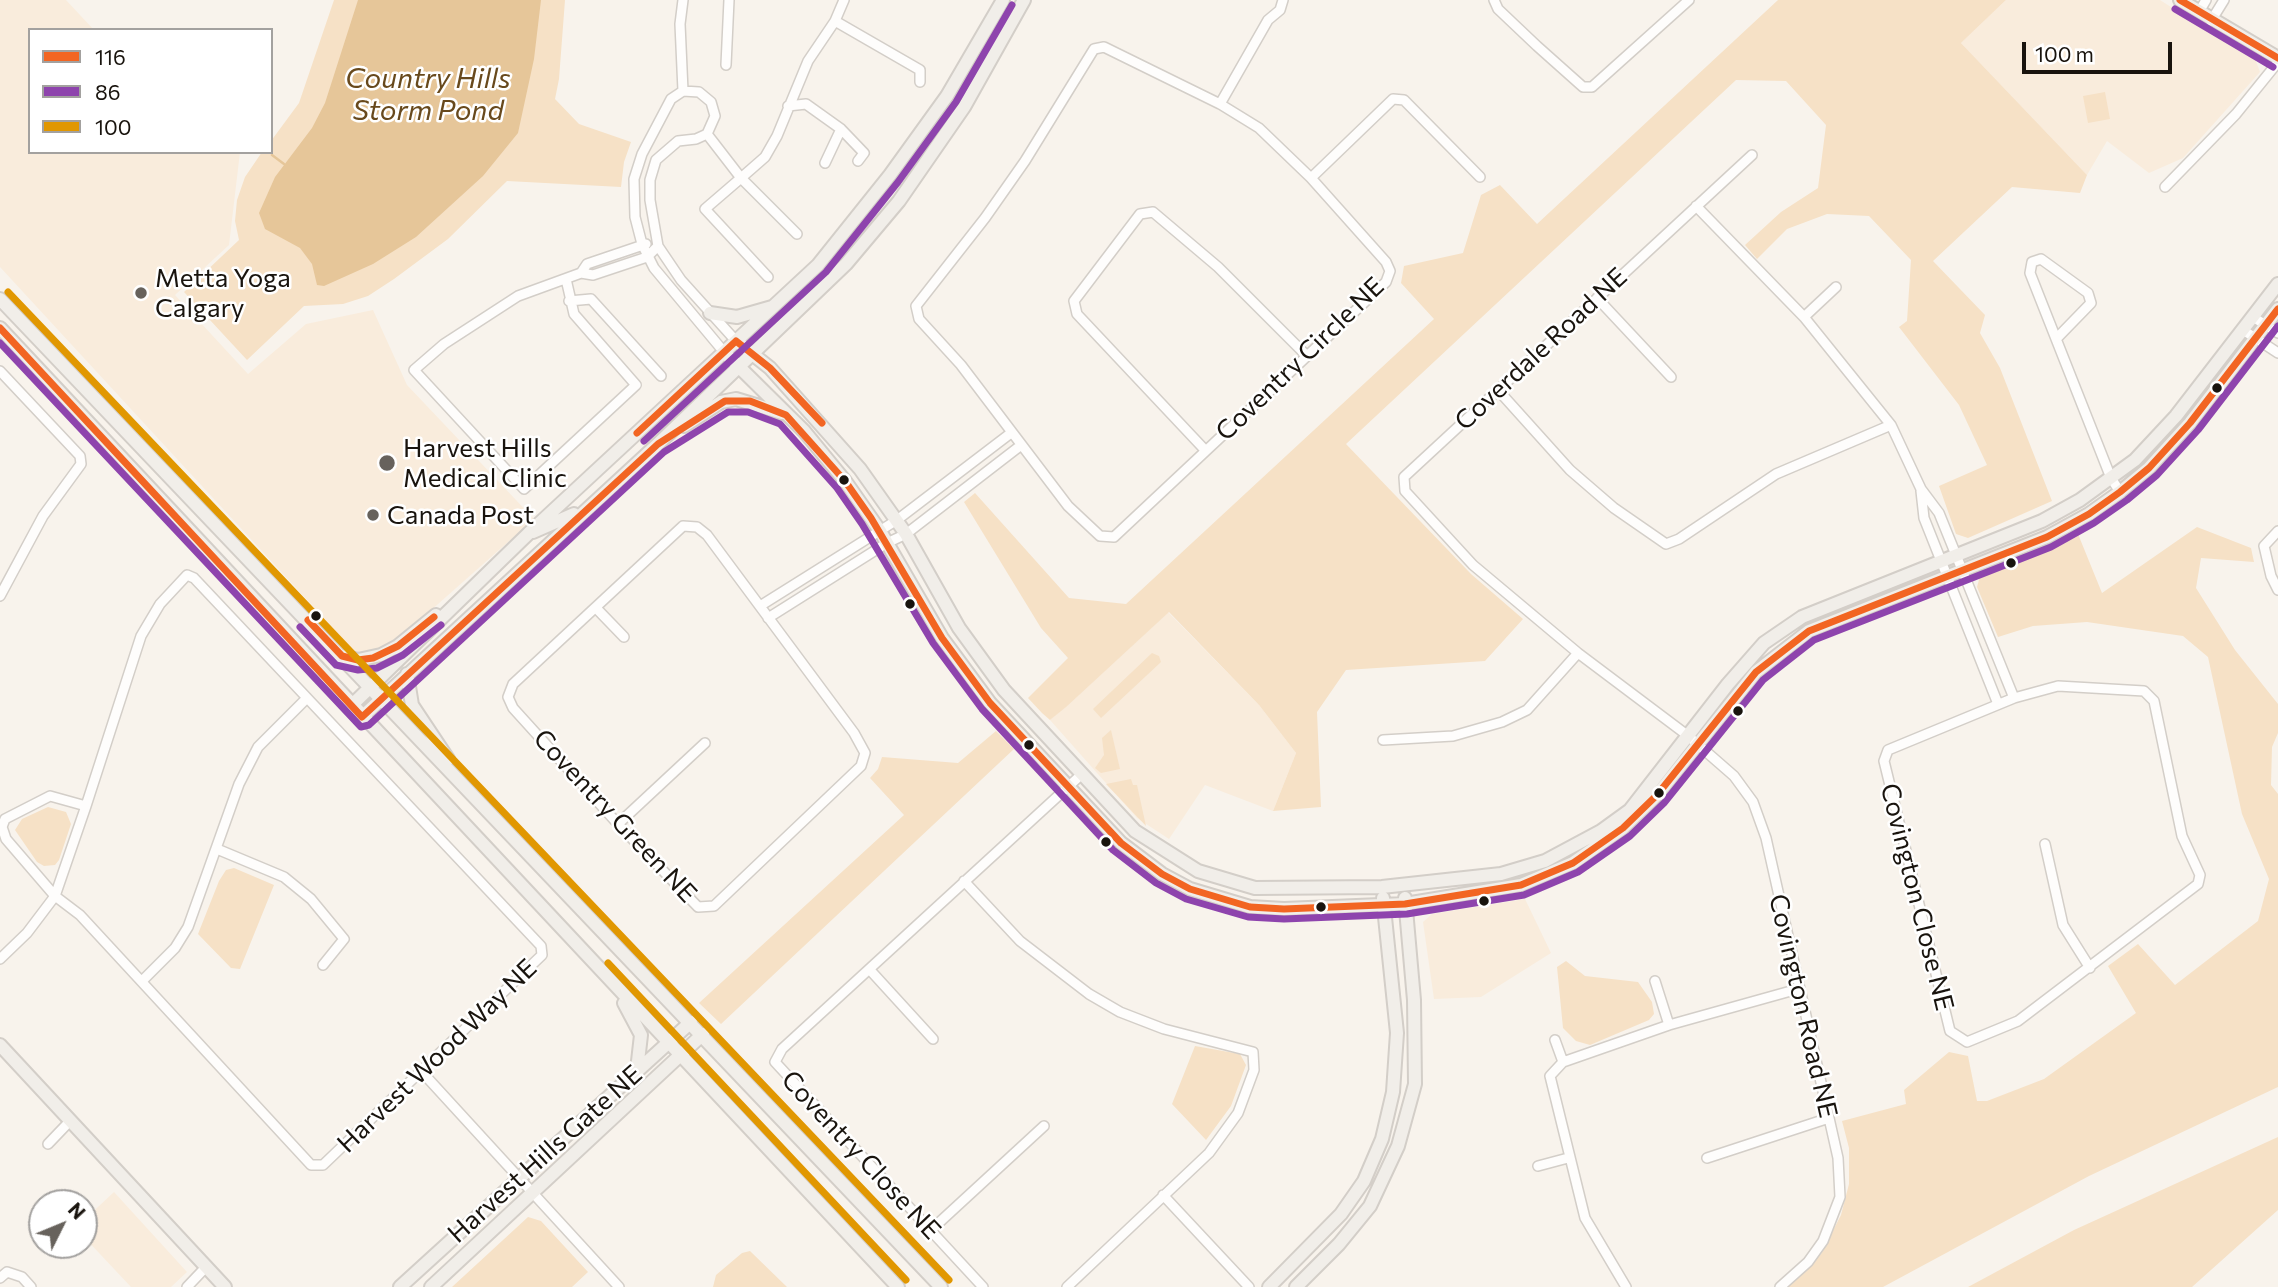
<!DOCTYPE html>
<html>
<head>
<meta charset="utf-8">
<style>
  body { margin:0 }
  #map { position:relative; width:2278px; height:1287px; overflow:hidden; background:#f8f3ec; font-family:Commissioner,sans-serif }
  canvas { display:block }
  .legend { position:absolute; left:28px; top:28px; width:245px; height:126px; box-sizing:border-box; background:#fff; border:2px solid #a3a19f; margin:0; padding:9px 12px; list-style:none; font-size:21px; color:#19140e }
  .legend li { display:flex; align-items:center; gap:14px; height:35px }
  .legend b { width:35px; border:2px solid #a3a19f }
  .north { position:absolute; left:28px; top:1189px; width:70px; height:70px; box-sizing:border-box; background:#fff; border:2px solid #a3a19f; border-radius:50%; rotate:47deg; font-size:19px; font-weight:700; line-height:28px; text-align:center; color:#19140e }
  .north::after { content:''; display:block; margin:auto; width:24px; height:32px; background:#67625c; clip-path:polygon(50% 0,100% 100%,50% 72%,0 100%) }
  .scale { position:absolute; left:2022px; top:42px; width:150px; height:32px; box-sizing:border-box; border:4px solid #19140e; border-top:0; padding-left:9px; font-size:21px; line-height:24px; white-space:nowrap; color:#19140e; -webkit-text-stroke:5px #fff; paint-order:stroke }
</style>
</head>
<body>
<div id="map">
<canvas width="2278" height="1287"></canvas>
<ul class="legend">
<li><b style="height:9px;background:#f26522"></b>116</li>
<li><b style="height:9px;background:#8e44ad"></b>86</li>
<li><b style="height:9px;background:#e19701"></b>100</li>
</ul>
<div class="north">N</div>
<div class="scale">100 m</div>
</div>
<script>
const context = document.querySelector('canvas').getContext('2d');
context.lineJoin = 'round';
function fillPath(path, color) {
  context.fillStyle = color;
  context.fill(path, 'evenodd');
}
function poly(rows) {
  const path = new Path2D();
  for (const r of rows) {
    path.moveTo(r[0], r[1]);
    for (let i = 2; i < r.length; i += 2) path.lineTo(r[i], r[i + 1]);
  }
  return path;
}
function trace(path, color, width, dash) {
  context.strokeStyle = color;
  context.lineWidth = width;
  context.lineCap = dash ? 'butt' : 'round';
  context.setLineDash(dash || []);
  context.stroke(path);
}
function write(font, color, halo, rows, align = 'center') {
  context.font = font + ' Commissioner,sans-serif';
  context.lineWidth = 5;
  context.setLineDash([]);
  context.textBaseline = 'middle';
  context.strokeStyle = halo;
  context.fillStyle = color;
  for (const [text, x, y, turn = 0] of rows) {
    context.save();
    context.translate(x, y);
    context.rotate((+turn || 0) * Math.PI / 180);
    context.textAlign = isNaN(turn) ? turn : align;
    if (halo) context.strokeText(text, 0, 0);
    context.fillText(text, 0, 0);
    context.restore();
  }
}
fillPath(poly([
  [0,0,66,0,94,30,30,30,30,152,240,152,229,245,175,295,248,374,306,324,373,310,407,385,534,519,385,651,355,652,0,267],
  [2006,0,2160,0,2233,47,2254,56,2260,72,2183,158,2149,173,2107,141,2087,175,1961,43],
  [1168,612,1259,705,1296,753,1273,811,1205,785,1169,839,1137,818,1050,720],
  [1525,899,1551,953,1481,997,1434,999,1423,922,1432,914],
  [114,1192,187,1272,171,1287,131,1287,84,1237,84,1220]
]), '#f9ecdc');
fillPath(poly([
  [334,0,565,0,559,79,555,99,579,124,631,142,624,162,621,187,507,181,448,239,394,279,368,296,343,304,304,306,247,360,184,292,239,240,235,221,237,200,245,177,262,152,271,152,271,141,299,103],
  [1778,0,2006,0,1961,43,2087,175,2080,193,2012,187,1933,261,1985,315,1980,333,2000,368,2052,501,1968,538,1956,534,1939,486,1987,465,1959,405,1899,327,1907,321,1911,260,1869,216,1827,214,1787,229,1757,259,1745,245,1781,212,1818,188,1826,125,1786,81,1736,80,1346,444,1471,574,1523,619,1485,661,1346,670,1317,712,1321,807,1273,811,1296,753,1259,705,1169,612,1066,707,1050,720,1042,713,1028,698,1068,658,1041,628,964,502,975,493,1069,598,1126,604,1434,319,1401,283,1404,266,1463,253,1481,195,1500,185,1537,224],
  [2105,92,2110,119,2088,123,2083,96],
  [2197,527,2251,548,2254,562,2201,558,2196,588,2235,650,2278,704,2278,733,2272,747,2271,785,2278,794,2278,1087,2089,1176,1883,1287,1788,1287,1821,1254,1841,1215,1849,1184,1849,1148,1842,1121,1906,1104,1904,1090,1949,1052,1968,1056,1977,1101,1987,1101,2044,1079,2136,1013,2108,966,2138,944,2175,985,2258,921,2269,879,2242,814,2208,657,2183,636,2087,622,2033,626,1998,637,1977,587,1980,576,2033,556,2078,534,2102,593],
  [1152,653,1159,656,1161,662,1101,718,1093,709],
  [1111,730,1120,769,1101,773,1095,768,1104,755,1102,738],
  [996,731,1014,749,721,1024,699,1003,904,815,870,778,878,769,882,757,958,763],
  [1131,779,1133,785,1137,785,1146,826,1106,784],
  [48,807,66,812,71,824,59,860,55,865,44,866,37,862,15,830,22,819],
  [234,868,274,885,240,969,231,968,198,934,219,881,226,870],
  [1566,961,1585,976,1638,982,1652,1002,1654,1014,1649,1020,1590,1045,1576,1041,1563,1028,1557,967],
  [1195,1046,1240,1054,1246,1065,1231,1106,1206,1140,1172,1104],
  [2278,1137,2278,1210,2192,1287,1968,1287,2074,1230],
  [528,1217,541,1221,588,1272,572,1287,452,1287],
  [750,1251,787,1287,713,1287,716,1275,742,1253]
]), '#f6e1c6');
fillPath(poly([
  [358,0,541,0,534,59,518,133,483,176,416,237,373,264,324,286,317,285,312,264,300,248,265,229,259,213,275,177,312,128,325,103]
]), '#e6c699');
trace(poly([
  [272,155,284,164]
]), '#e6c699', 2.5);
const street = poly([
  [683,0,680,24,683,91],
  [1494,0,1498,9,1537,46,1583,87,1592,87,1689,0],
  [2199,12,2206,0],
  [835,21,920,70,920,82],
  [2211,21,2224,0],
  [1104,47,1220,104,1259,128,1311,178,1386,262,1390,271,1386,282,1114,537,1100,536,1068,506,961,365,919,319,916,306,985,218,1025,161,1094,49,1104,47],
  [726,65,729,0],
  [1220,104,1268,20,1280,10,1283,0],
  [788,106,806,104,841,129,864,153,858,161],
  [707,134,741,178,765,157,777,136,808,61,835,21,844,0],
  [1752,155,1404,477,1405,491,1473,565,1578,653,1687,735,1734,776,1753,802,1766,838,1838,1158,1840,1197,1823,1241,1808,1262,1780,1287],
  [825,163,841,129],
  [1311,178,1393,99,1404,100,1480,177],
  [2165,187,2236,114,2278,62],
  [1696,206,1804,317,1891,425,1921,489,1939,513,2014,698],
  [581,273,587,264,646,244],
  [768,277,705,209,741,178,797,234],
  [566,279,574,314,636,385,524,489,414,370,444,344,518,296,581,273,593,275,647,257,658,246],
  [1597,298,1671,377],
  [569,301,591,299,661,376],
  [1804,317,1836,287],
  [2253,317,2278,333],
  [2243,330,2278,353],
  [2056,339,2091,303,2088,293,2041,259,2032,262,2030,273,2111,478,2120,492],
  [724,352,654,268,642,244,635,217,634,179,642,154,671,99,683,91,699,92,711,102,715,116,707,134,696,139,678,141,656,160,650,180,650,200,658,246,681,280,736,341],
  [0,371,80,456,81,464,43,516,0,596],
  [1498,390,1570,470,1614,508,1666,544,1679,539,1776,474,1891,425],
  [1205,450,1077,314,1074,301,1140,214,1153,212,1218,267,1306,355],
  [1921,491,1924,518,1998,704],
  [683,526,697,527,707,535,854,733,865,753,861,766,714,906,698,907,618,824,513,708,508,697,513,684,683,526],
  [2278,531,2264,546,2271,576,2278,590],
  [760,606,897,520,1011,433],
  [596,608,624,637],
  [768,618,887,543,906,534,1020,446],
  [2058,686,2144,691,2154,701,2182,836,2200,875,2198,884,2018,1021,1967,1042,1950,1031,1884,761,1888,750,2014,698,2058,686],
  [1383,740,1453,736,1502,722,1527,710,1578,653],
  [618,824,705,743],
  [2045,844,2063,925,2090,968],
  [217,849,284,877,311,899,344,939,323,965],
  [964,881,1020,941,1089,994,1120,1012,1164,1029,1253,1052,1254,1070,1238,1113,1209,1153,1067,1287],
  [0,959,27,933,55,896,86,806,141,636,160,604,187,575,194,578,541,946,542,955,323,1165,311,1165,80,915,55,896,6,839,2,827,5,819,50,796,86,806],
  [870,970,933,1039],
  [142,981,175,948,188,927,239,784,258,747,306,699],
  [1655,981,1669,1025],
  [1555,1040,1563,1062],
  [422,1072,619,1287],
  [48,1144,70,1121],
  [1707,1158,1829,1118],
  [1538,1166,1568,1158],
  [1163,1195,1249,1287],
  [931,1230,1044,1126],
  [0,1278,7,1272,22,1277,31,1287],
  [187,1287,206,1267],
  [983,1287,775,1062,782,1049,1082,774],
  [1626,1287,1585,1218,1550,1076,1563,1062,1669,1025,1798,989]
]);
const secondary = poly([
  [2180,0,2278,58],
  [0,299,941,1287],
  [710,313,737,317,772,307],
  [0,328,898,1287],
  [736,341,770,368,860,469,906,534,959,628,1004,690,1135,831,1198,871,1255,888,1382,887,1501,874,1545,861,1601,831,1630,810,1728,684,1764,643,1802,617,2042,521,2080,500,2135,460,2176,416,2278,284],
  [724,352,804,431,845,481,880,531,942,638,990,703,1121,843,1162,874,1190,889,1250,907,1284,909,1405,904,1521,885,1573,863,1623,828,1657,795,1756,672,1809,631,2047,537,2089,514,2120,492,2149,468,2190,423,2278,309],
  [684,426,721,402,736,399,782,413],
  [533,532,574,514],
  [342,656,358,660,381,655,398,646,436,615],
  [407,674,412,705,448,759],
  [352,705,529,533,818,265,890,175,947,96,1003,0],
  [362,717,658,444,846,264,899,201,964,107,1024,0],
  [624,1003,641,1035,637,1070],
  [0,1045,225,1287],
  [400,1287,691,1022],
  [431,1287,703,1034],
  [1269,1287,1341,1214,1364,1181,1382,1139,1393,1092,1397,1033,1383,898],
  [1296,1287,1339,1244,1370,1206,1398,1146,1415,1084,1414,1000,1405,898]
]);
trace(street, '#d3cec8', 12);
trace(secondary, '#d3cec8', 16);
trace(street, '#fefdfc', 9);
trace(secondary, '#f1eee9', 12);
trace(poly([
  [2180,0,2278,58],
  [0,328,362,717,658,444,725,401,750,401,786,415,845,481,871,518,942,638,990,703,1121,843,1162,874,1190,889,1250,907,1284,909,1405,904,1521,885,1573,863,1623,828,1657,795,1756,672,1809,631,2047,537,2089,514,2120,492,2149,468,2190,423,2278,309],
  [637,433,736,341,770,368,822,423],
  [308,620,342,656,358,660,373,658,398,646,434,617]
]), '#f26522', 7);
trace(poly([
  [2175,9,2273,67],
  [0,343,361,727,369,725,664,452,728,412,748,412,780,424,837,488,862,524,933,643,982,709,1113,850,1156,883,1186,899,1248,917,1284,919,1407,914,1524,895,1578,872,1630,836,1664,803,1763,680,1814,640,2051,547,2094,523,2127,500,2157,475,2198,430,2278,326],
  [644,441,826,272,898,182,956,102,1012,5],
  [300,627,336,665,358,670,377,668,403,655,441,625]
]), '#8e44ad', 7);
trace(poly([
  [8,292,949,1280],
  [608,963,906,1280]
]), '#e19701', 7);
for (const [x, y, r, color] of [
  [141,293,7,"#67625c"],
  [2217,388,6,"#19140e"],
  [387,463,9,"#67625c"],
  [844,480,6,"#19140e"],
  [373,515,7,"#67625c"],
  [2011,563,6,"#19140e"],
  [910,604,6,"#19140e"],
  [316,616,6,"#19140e"],
  [1738,711,6,"#19140e"],
  [1029,745,6,"#19140e"],
  [1659,793,6,"#19140e"],
  [1106,842,6,"#19140e"],
  [1484,901,6,"#19140e"],
  [1321,907,6,"#19140e"]
]) {
  const dot = new Path2D();
  dot.arc(x, y, r, 0, 2 * Math.PI);
  context.fillStyle = color;
  context.fill(dot);
  trace(dot, '#fff', 2.5);
}
write('26px', '#19140e', '#fff', [
  ["Metta Yoga",155,278],
  ["Calgary",155,308],
  ["Harvest Hills",403,448],
  ["Medical Clinic",403,478],
  ["Canada Post",387,515]
], 'left');
write('26px', '#19140e', '#fff', [
  ["Coverdale Road NE",1541,349,-43],
  ["Coventry Circle NE",1300,359,-44],
  ["Coventry Green NE",615,816,47],
  ["Covington Close NE",1917,897,76],
  ["Covington Road NE",1803,1006,77],
  ["Harvest Wood Way NE",437,1056,-44],
  ["Harvest Hills Gate NE",545,1154,-42],
  ["Coventry Close NE",861,1155,47]
]);
write('italic 28px', '#68491c', '#fff', [
  ["Country Hills",428,79],
  ["Storm Pond",428,111]
]);
</script>
</body>
</html>
